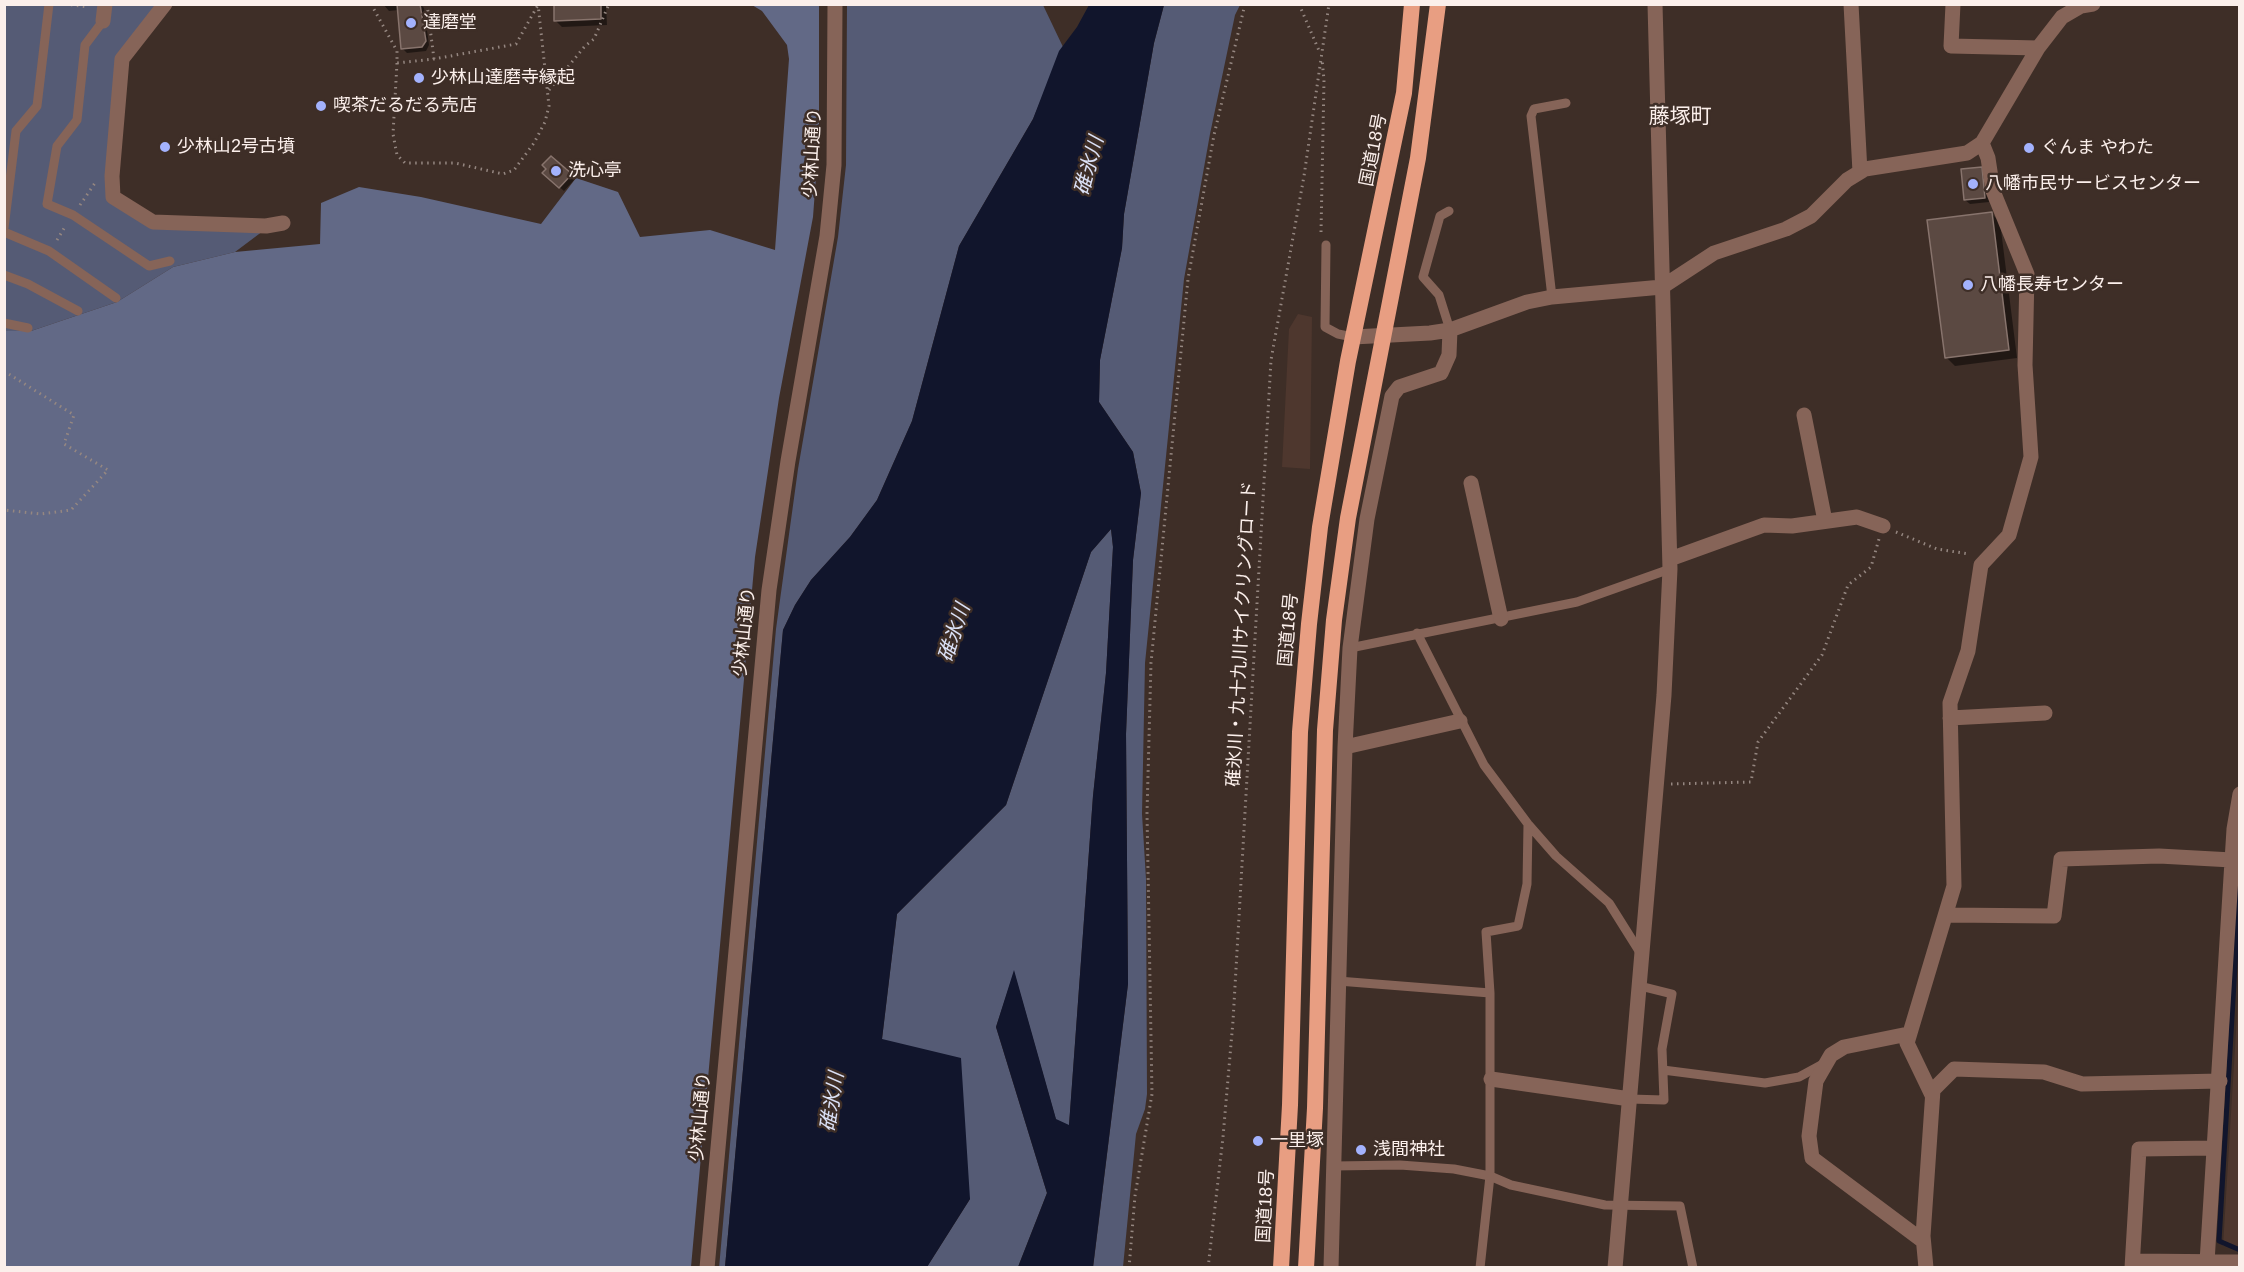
<!DOCTYPE html>
<html>
<head>
<meta charset="utf-8">
<style>
  body { margin:0 }
  #map { position:relative; width:2244px; height:1272px; overflow:hidden; background:#3e2e27; font-family:Arial,sans-serif }
  canvas { display:block }
  .frame { position:absolute; inset:0; border:6px solid #fbefeb; pointer-events:none }
</style>
</head>
<body>
<div id="map">
<canvas width="2244" height="1272"></canvas>
<div class="frame"></div>
</div>
<script>
const context = document.querySelector('canvas').getContext('2d');
context.lineJoin = 'round';
function fillPath(path, color) {
  context.fillStyle = color;
  context.fill(path, 'evenodd');
}
function poly(rows) {
  const path = new Path2D();
  for (const r of rows) {
    path.moveTo(r[0], r[1]);
    for (let i = 2; i < r.length; i += 2) path.lineTo(r[i], r[i + 1]);
  }
  return path;
}
function trace(path, color, width, dash) {
  context.strokeStyle = color;
  context.lineWidth = width;
  context.lineCap = dash ? 'butt' : 'round';
  context.setLineDash(dash || []);
  context.stroke(path);
}
function write(font, color, halo, rows, align = 'center') {
  context.font = font + ' Arial,"Noto Sans JP",sans-serif';
  context.lineWidth = 5;
  context.setLineDash([]);
  context.textBaseline = 'middle';
  context.strokeStyle = halo;
  context.fillStyle = color;
  for (const [text, x, y, turn = 0] of rows) {
    context.save();
    context.translate(x, y);
    context.rotate((+turn || 0) * Math.PI / 180);
    context.textAlign = isNaN(turn) ? turn : align;
    if (halo) context.strokeText(text, 0, 0);
    context.fillText(text, 0, 0);
    context.restore();
  }
}
fillPath(poly([
  [1298,314,1312,317,1310,469,1282,467,1289,329],
  [2239,982,2239,1247,2223,1246]
]), '#4e372e');
fillPath(poly([
  [5,5,159,5,116,57,107,199,133,217,263,231,235,252,173,267,117,302,31,331,5,331],
  [847,5,1043,5,1063,47,1033,119,959,246,912,421,877,500,850,537,811,580,795,605,783,630,725,1267,719,1268,776,629,798,469,838,237,846,165],
  [1164,5,1240,5,1235,15,1210,134,1184,279,1145,663,1142,814,1146,879,1147,1094,1145,1109,1136,1134,1123,1267,1093,1268,1128,984,1126,734,1133,560,1141,493,1133,452,1099,402,1100,360,1122,248,1124,214,1154,43],
  [1111,529,1113,547,1106,673,1093,796,1069,1126,1056,1120,1014,972,996,1027,1047,1193,1018,1267,927,1267,970,1199,882,1039,897,914,1006,805,1091,552]
]), '#555b75');
fillPath(poly([
  [752,5,819,5,819,137,813,217,779,398,755,557,691,1267,5,1268,5,331,31,331,117,302,173,267,235,252,320,244,321,203,359,187,421,197,541,224,576,178,618,192,640,237,710,230,775,250,789,59,787,45,762,11]
]), '#626986');
fillPath(poly([
  [1089,5,1164,5,1154,43,1124,214,1122,248,1100,360,1099,402,1133,452,1141,493,1133,560,1126,734,1128,984,1093,1267,1018,1267,1047,1193,996,1027,1014,970,1056,1119,1069,1125,1093,796,1106,673,1113,547,1111,529,1091,552,1006,805,897,914,882,1039,961,1058,970,1199,927,1267,725,1267,783,630,795,605,811,580,850,537,877,500,912,421,959,246,1033,119,1059,51,1077,27]
]), '#11152c');
fillPath(poly([
  [383,4,420,4,424,8,429,45,426,51,407,53,403,49,399,10,389,11],
  [555,4,606,4,607,25,562,27,556,21],
  [1982,168,1986,172,1989,202,1970,204,1965,200],
  [548,169,571,175,575,179,564,191,548,177],
  [1991,213,2000,222,2017,358,1955,366,1946,357]
]), '#0007');
trace(poly([
  [2240,879,2219,1241,2240,1250]
]), '#11152c', 5);
const building = poly([
  [397,4,420,4,426,41,422,47,401,49,397,4],
  [554,4,601,4,601,19,554,21,554,4],
  [551,156,572,174,559,188,542,173,546,169,542,165,551,156],
  [1982,167,1985,198,1964,200,1961,169,1982,167],
  [1992,212,2009,350,1945,358,1927,220,1992,212]
]);
fillPath(building, '#5b4942');
trace(building, '#88746d', 1.5);
trace(poly([
  [65,4,88,7],
  [371,4,397,51,397,63,434,59,516,44,538,5],
  [427,4,434,59],
  [1299,4,1320,53],
  [397,63,393,134,397,155,405,163,455,163,503,174,514,170,534,143,545,122,549,106,538,4],
  [549,90,585,46,594,39,609,4],
  [80,205,95,183],
  [1321,232,1324,80,1322,59],
  [57,240,66,225],
  [4,371,74,415,64,444,108,470,71,510,41,514,4,510],
  [1896,532,1937,549,1969,554],
  [1671,784,1751,782,1758,742,1822,655,1848,585,1871,567,1879,539],
  [1129,1268,1135,1196,1152,1094,1147,813,1151,663,1188,279,1214,135,1245,4],
  [1208,1268,1223,1137,1233,1021,1271,360,1304,176,1329,4]
]), '#958781', 3, [1.5, 4.5]);
trace(poly([
  [103,21,85,45,77,120,57,146,47,204,73,215,149,266,170,261],
  [1449,211,1440,216,1423,277,1439,295,1450,330],
  [4,228,16,131,37,106,49,4],
  [4,232,49,251,116,298],
  [1326,245,1325,327,1338,334,1353,337],
  [4,275,28,284,78,311],
  [1552,297,1531,116,1534,109,1566,103],
  [4,323,28,328],
  [1417,633,1484,765,1528,824,1556,856,1609,903,1641,954],
  [1350,648,1577,602,1670,569],
  [1338,981,1490,993],
  [1663,1070,1765,1083,1799,1077,1823,1064],
  [1630,1099,1664,1100,1662,1049,1672,994,1640,986],
  [1334,1166,1400,1165,1454,1169,1490,1176,1511,1185,1605,1205,1680,1206,1693,1268],
  [1480,1268,1490,1176,1490,993,1486,932,1518,926,1527,884,1528,824]
]), '#866458', 9);
trace(poly([
  [165,4,122,59,112,176,113,197,153,222,266,226,283,223],
  [1851,4,1860,172],
  [1953,4,1951,46,2038,48],
  [103,21,105,4],
  [1353,337,1430,333,1450,330,1527,302,1552,297,1662,287,1714,253,1786,229,1811,216,1847,180,1865,169,1967,153,1982,143,2038,48,2062,17,2081,6,2093,4],
  [1804,415,1825,521],
  [1471,483,1501,619],
  [1670,559,1764,525,1792,526,1857,517,1883,526],
  [1950,718,2045,713],
  [1345,747,1460,721],
  [1947,915,2054,916,2061,859,2159,856,2232,860],
  [1908,1034,1844,1047,1831,1055,1816,1081,1809,1136,1812,1158,1923,1241],
  [1491,1079,1630,1099],
  [1932,1095,1907,1043,1954,886,1950,703,1968,651,1981,565,2009,535,2031,457,2025,365,2027,274,1993,191,1988,158,1982,143],
  [2133,1261,2240,1262],
  [2207,1262,2234,829,2240,794],
  [1331,1268,1345,747,1350,648,1367,519,1392,396,1399,387,1441,373,1449,355,1450,330],
  [1615,1268,1664,695,1670,569,1655,4],
  [1926,1268,1923,1236,1933,1090,1954,1069,2044,1072,2082,1084,2220,1081],
  [2132,1268,2139,1149,2214,1148]
]), '#866458', 15);
trace(poly([
  [707,1268,769,590,788,461,827,236,834,165,835,4]
]), '#866458', 15);
trace(poly([
  [1281,1268,1290,1105,1300,732,1309,624,1320,527,1348,361,1404,93,1412,4],
  [1306,1268,1315,1108,1325,730,1334,620,1348,518,1418,158,1438,4]
]), '#e89e82', 16);
for (const [x, y, r, color] of [
  [411,23,6,"#a3b2fd"],
  [419,78,6,"#a3b2fd"],
  [321,106,6,"#a3b2fd"],
  [165,147,6,"#a3b2fd"],
  [2029,148,6,"#a3b2fd"],
  [556,171,6,"#a3b2fd"],
  [1973,184,6,"#a3b2fd"],
  [1968,285,6,"#a3b2fd"],
  [1258,1141,6,"#a3b2fd"],
  [1361,1150,6,"#a3b2fd"]
]) {
  const dot = new Path2D();
  dot.arc(x, y, r, 0, 2 * Math.PI);
  context.fillStyle = color;
  context.fill(dot);
  trace(dot, '#3e2e27', 2);
}
write('18px', '#fbefeb', '#3e2e27', [
  ["達磨堂",423,23],
  ["少林山達磨寺縁起",431,78],
  ["喫茶だるだる売店",333,106],
  ["少林山2号古墳",177,147],
  ["ぐんま やわた",2041,148],
  ["洗心亭",568,171],
  ["八幡市民サービスセンター",1985,184],
  ["八幡長寿センター",1980,285],
  ["一里塚",1270,1141],
  ["浅間神社",1373,1150]
], 'left');
write('18px', '#fbefeb', '#3e2e27', [
  ["国道18号",1374,150,-79],
  ["少林山通り",813,153,-87],
  ["国道18号",1289,630,-85],
  ["少林山通り",745,632,-84],
  ["碓氷川・九十九川サイクリングロード",1242,634,-87],
  ["少林山通り",701,1117,-85],
  ["国道18号",1266,1206,-87]
]);
write('italic 20px', '#dbe1f7', '#3e2e27', [
  ["碓氷川",1090,166,-75],
  ["碓氷川",955,633,-72],
  ["碓氷川",833,1102,-81]
]);
write('21px', '#fbefeb', '#3e2e27', [
  ["藤塚町",1680,117]
]);
</script>
</body>
</html>
